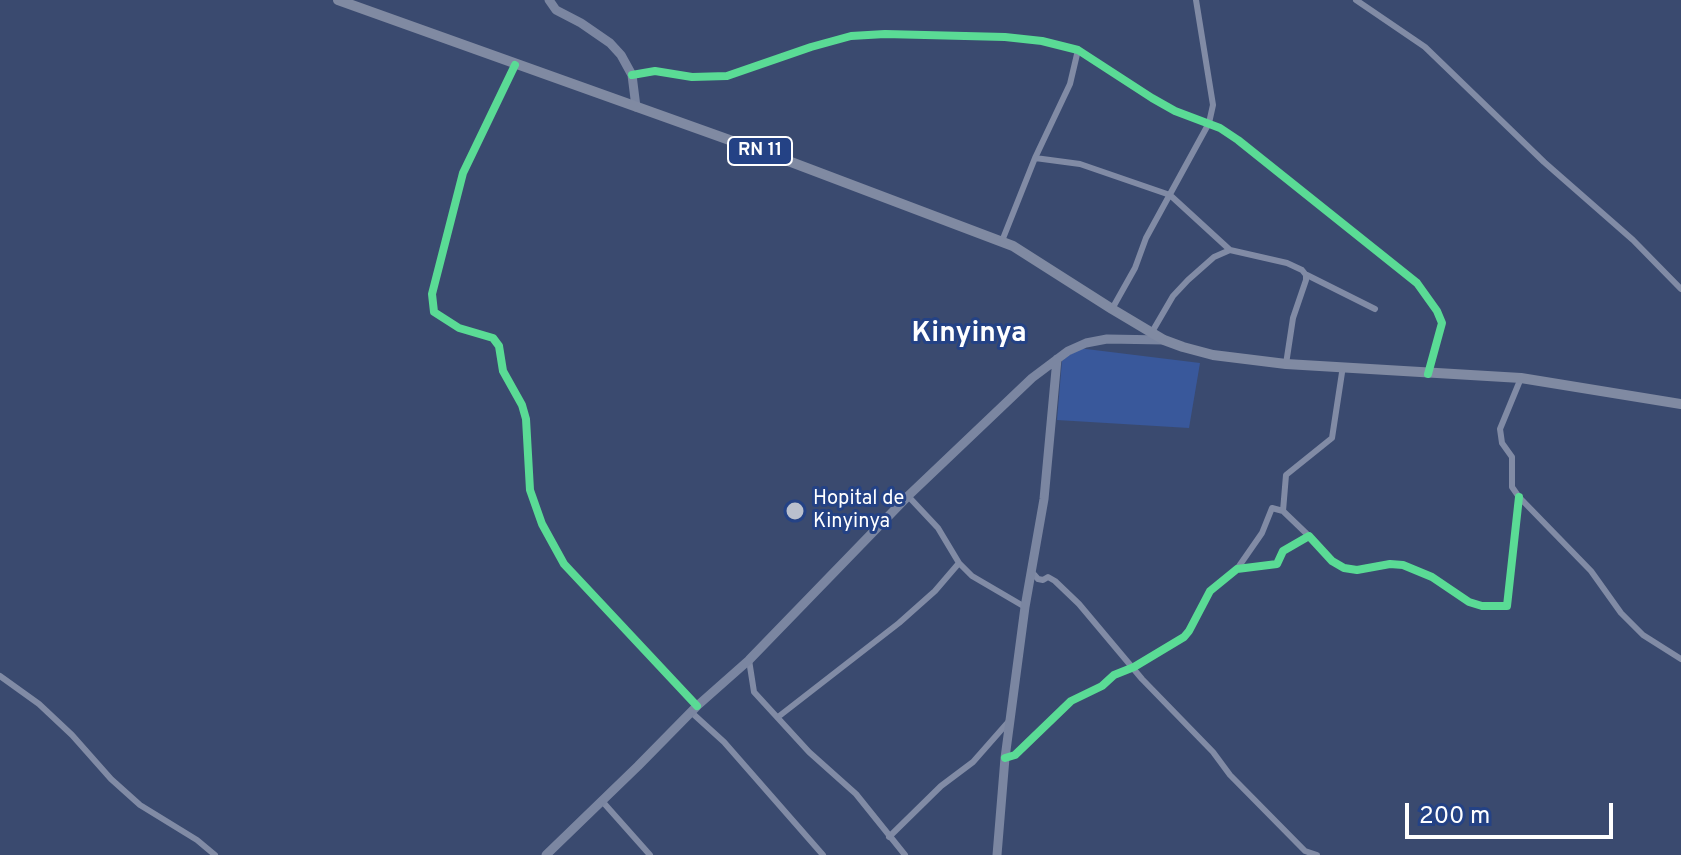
<!DOCTYPE html>
<html>
<head>
<meta charset="utf-8">
<style>
  body { margin:0 }
  #map { position:relative; width:1681px; height:855px; overflow:hidden; background:#3a4a6f; font-family:Overpass,sans-serif }
  canvas { display:block }
  .scale { position:absolute; left:1405px; top:803px; width:208px; height:36px; box-sizing:border-box; border:4px solid #fff; border-top:0; padding-left:10px; font-size:24px; line-height:28px; white-space:nowrap; color:#fff; -webkit-text-stroke:6px #244285; paint-order:stroke }
</style>
</head>
<body>
<div id="map">
<canvas width="1681" height="855"></canvas>
<div class="scale">200 m</div>
</div>
<script>
const context = document.querySelector('canvas').getContext('2d');
context.lineJoin = 'round';
function fillPath(path, color) {
  context.fillStyle = color;
  context.fill(path, 'evenodd');
}
function poly(rows) {
  const path = new Path2D();
  for (const r of rows) {
    path.moveTo(r[0], r[1]);
    for (let i = 2; i < r.length; i += 2) path.lineTo(r[i], r[i + 1]);
  }
  return path;
}
function trace(path, color, width, dash) {
  context.strokeStyle = color;
  context.lineWidth = width;
  context.lineCap = dash ? 'butt' : 'round';
  context.setLineDash(dash || []);
  context.stroke(path);
}
function write(font, color, halo, rows, align = 'center') {
  context.font = font + ' Overpass,sans-serif';
  context.lineWidth = 6;
  context.setLineDash([]);
  context.textBaseline = 'middle';
  context.strokeStyle = halo;
  context.fillStyle = color;
  for (const [text, x, y, turn = 0] of rows) {
    context.save();
    context.translate(x, y);
    context.rotate((+turn || 0) * Math.PI / 180);
    context.textAlign = isNaN(turn) ? turn : align;
    if (halo) context.strokeText(text, 0, 0);
    context.fillText(text, 0, 0);
    context.restore();
  }
}
fillPath(poly([
  [1078,348,1200,363,1189,428,1057,420,1062,361]
]), '#39589b');
trace(poly([
  [1356,0,1425,47,1544,162,1633,240,1681,289],
  [515,65,463,173,432,294,434,312,459,328,493,338,499,346,503,371,522,405,526,419,530,490,542,524,564,564,697,706],
  [632,75,655,71,692,77,727,76,811,47,851,36,885,34,1005,37,1042,41,1078,50,1152,98,1175,111,1220,128,1238,140,1417,283,1437,311,1442,323,1428,374],
  [1035,158,1080,164,1170,195,1230,250,1287,263,1302,270,1306,275,1306,280,1293,318,1286,364],
  [1002,241,1035,158,1070,84,1078,50],
  [1307,275,1375,309],
  [1112,309,1135,268,1146,238,1209,123,1213,105,1196,0],
  [1152,332,1173,296,1188,280,1214,257,1230,250],
  [1521,378,1500,429,1502,443,1512,457,1512,487,1519,497,1591,571,1621,613,1643,635,1681,659],
  [908,496,938,528,959,563,972,576,1025,607],
  [1283,511,1286,475,1332,438,1343,366],
  [1237,569,1262,533,1272,508,1283,511,1309,536],
  [1031,571,1038,579,1043,580,1048,577,1055,581,1079,604,1142,679,1213,752,1230,775,1305,851,1317,855],
  [749,660,754,692,809,752,856,794,905,855],
  [0,676,39,704,72,735,111,779,140,805,197,840,215,855],
  [691,712,724,742,823,855],
  [778,717,899,623,935,591,959,563],
  [1005,758,1015,755,1071,701,1102,686,1114,675,1134,667,1184,637,1189,631,1210,591,1237,569,1277,564,1283,551,1309,536,1332,561,1344,568,1357,570,1390,564,1403,565,1432,577,1469,602,1482,606,1507,606,1519,497],
  [602,801,650,855],
  [889,837,941,786,973,762,1010,720]
]), '#818ba5', 6);
trace(poly([
  [549,0,556,10,581,23,610,43,621,55,632,75,636,107],
  [546,855,638,766,697,706,749,660,908,496,1032,378,1068,351,1086,343,1107,339,1164,340],
  [997,855,1005,758,1025,607,1044,499,1057,359]
]), '#7b86a1', 9);
trace(poly([
  [338,0,791,162,1013,246,1112,309,1164,340,1183,347,1213,355,1286,364,1521,378,1681,404]
]), '#808aa2', 10);
trace(poly([
  [515,65,463,173,432,294,434,312,459,328,493,338,499,346,503,371,522,405,526,419,530,490,542,524,564,564,697,706],
  [632,75,655,71,692,77,727,76,811,47,851,36,885,34,1005,37,1042,41,1078,50,1152,98,1175,111,1220,128,1238,140,1417,283,1437,311,1442,323,1428,374],
  [1005,758,1015,755,1071,701,1102,686,1114,675,1134,667,1184,637,1189,631,1210,591,1237,569,1277,564,1283,551,1309,536,1332,561,1344,568,1357,570,1390,564,1403,565,1432,577,1469,602,1482,606,1507,606,1519,497]
]), '#5adb95', 8);
for (const [x, y, r, color] of [
  [795,511,10,"#bac0cd"]
]) {
  const dot = new Path2D();
  dot.arc(x, y, r, 0, 2 * Math.PI);
  context.fillStyle = color;
  context.fill(dot);
  trace(dot, '#244285', 3);
}
for (const [x, y, w] of [
  [760,151,64]
]) {
  const box = new Path2D();
  box.roundRect(x - w / 2, y - 14, w, 28, 6);
  context.fillStyle = '#244285';
  context.fill(box);
  trace(box, '#fff', 2);
}
write('bold 18px', '#fff', null, [
  ["RN 11",760,151]
]);
write('20px', '#fff', '#244285', [
  ["Hopital de",813,500],
  ["Kinyinya",813,523]
], 'left');
write('bold 28px', '#fff', '#244285', [
  ["Kinyinya",969,335]
]);
</script>
</body>
</html>
